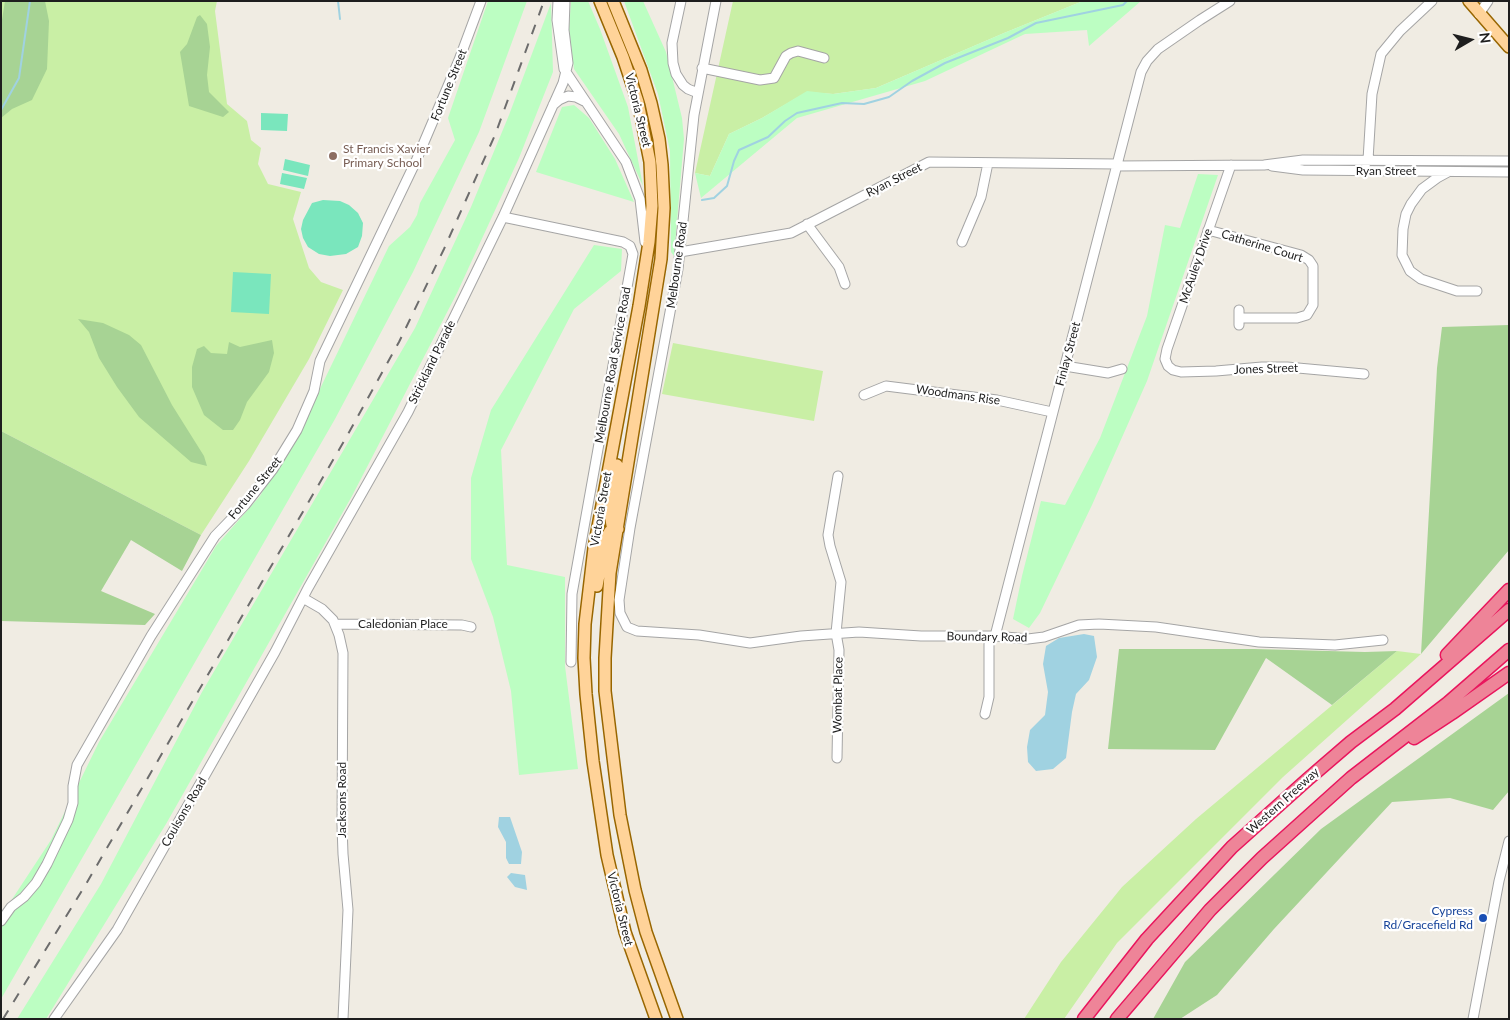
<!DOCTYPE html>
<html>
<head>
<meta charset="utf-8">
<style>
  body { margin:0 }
  #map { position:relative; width:1510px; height:1020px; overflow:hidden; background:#f0ece3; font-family:Lato,sans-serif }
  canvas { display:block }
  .frame { position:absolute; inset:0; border:2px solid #1e1e1e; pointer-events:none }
  .north { position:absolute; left:1445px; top:15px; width:50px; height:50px; -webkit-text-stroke:4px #fff; paint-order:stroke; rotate:82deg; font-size:14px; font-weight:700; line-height:20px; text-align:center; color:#1e1e1e }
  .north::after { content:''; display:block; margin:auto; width:18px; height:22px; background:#1e1e1e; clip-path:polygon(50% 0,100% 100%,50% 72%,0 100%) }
</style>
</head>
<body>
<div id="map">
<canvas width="1510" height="1020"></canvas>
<div class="frame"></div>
<div class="north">N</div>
</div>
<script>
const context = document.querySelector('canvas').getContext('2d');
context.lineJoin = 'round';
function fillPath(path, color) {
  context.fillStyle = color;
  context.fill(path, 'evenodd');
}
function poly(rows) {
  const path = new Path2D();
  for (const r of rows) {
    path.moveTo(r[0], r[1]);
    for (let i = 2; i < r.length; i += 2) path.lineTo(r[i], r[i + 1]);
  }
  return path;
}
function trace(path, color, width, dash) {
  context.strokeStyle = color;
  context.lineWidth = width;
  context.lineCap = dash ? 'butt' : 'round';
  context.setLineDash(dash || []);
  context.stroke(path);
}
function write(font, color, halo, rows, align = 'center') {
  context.font = font + ' Lato,sans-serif';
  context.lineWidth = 4.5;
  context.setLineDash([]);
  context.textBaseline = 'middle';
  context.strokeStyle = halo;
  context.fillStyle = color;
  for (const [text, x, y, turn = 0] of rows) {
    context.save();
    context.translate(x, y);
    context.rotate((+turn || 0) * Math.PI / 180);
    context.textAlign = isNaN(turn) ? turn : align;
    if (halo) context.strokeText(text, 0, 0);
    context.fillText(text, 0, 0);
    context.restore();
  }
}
fillPath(poly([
  [1,1,217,1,215,11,227,104,247,121,251,140,261,148,258,164,268,184,301,192,293,219,309,268,321,282,343,290,309,359,249,461,201,535,1,431],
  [733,1,1083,1,1004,33,876,88,833,94,807,92,762,118,729,134,710,176,695,173],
  [673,343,823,371,814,421,662,394],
  [1397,651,1421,654,1283,777,1117,943,1064,1019,1024,1019,1061,962,1122,887,1196,819]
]), '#c9efa5');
fillPath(poly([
  [5,1,45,1,49,21,47,69,32,100,12,109,1,118,1,26],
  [200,15,207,24,210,47,207,75,209,92,229,112,223,117,189,106,180,52,187,44,197,17],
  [78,319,103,323,129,335,141,345,172,405,204,456,207,466,191,462,139,417,117,387,99,358,89,332],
  [1509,325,1509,550,1421,654,1437,368,1442,327],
  [272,340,274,353,269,372,247,402,240,420,233,430,223,430,204,415,192,387,192,367,197,349,204,346,211,353,227,354,229,342,240,347],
  [1,431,201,535,182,571,131,540,101,591,155,614,145,625,1,621],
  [1119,649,1254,649,1365,652,1397,651,1332,705,1266,658,1215,750,1108,749],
  [1509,693,1509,791,1493,810,1450,798,1392,802,1274,929,1217,995,1180,1019,1153,1019,1185,962,1321,829]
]), '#a7d394');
fillPath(poly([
  [488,1,527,1,479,132,413,272,335,419,1,999,1,916,51,840,99,742,216,546,260,496,317,395,389,246,410,227,417,215,420,203,455,140,448,118],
  [571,1,588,1,600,29,628,107,643,186,619,134,574,69,569,29],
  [624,1,643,1,666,52,682,118,684,139,674,256,671,252,670,151,658,94],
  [1083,1,1141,1,1089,46,1087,30,1025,34,925,81,797,118,701,198,695,173,710,176,729,134,762,118,807,91,833,94,876,88,1004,33],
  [551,3,553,72,519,158,457,293,352,496,166,824,46,1019,17,1019,101,884,202,692,415,328,471,207,509,115],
  [574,105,589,118,615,159,634,202,536,172,562,107],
  [1198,174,1218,175,1147,381,1092,505,1040,613,1029,628,1013,619,1022,576,1041,501,1065,505,1100,438,1147,316,1165,225,1180,228],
  [594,245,622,249,621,271,574,309,501,450,507,565,565,577,565,666,578,769,519,775,511,691,493,617,471,559,471,478,491,410]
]), '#bcfec2');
fillPath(poly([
  [261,113,288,114,287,131,261,130],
  [285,159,310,165,308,176,283,170],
  [282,173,307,178,304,189,280,184],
  [323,200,340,201,349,205,358,213,363,223,362,236,358,247,346,254,330,256,319,254,308,247,303,238,301,229,303,220,312,203],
  [233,272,271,274,269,314,231,312]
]), '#7ae6bd');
fillPath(poly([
  [1084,634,1094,636,1097,657,1089,680,1076,694,1072,712,1066,758,1053,769,1036,771,1028,762,1027,747,1030,730,1045,715,1048,692,1043,664,1046,646,1059,638],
  [499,817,510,817,522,852,521,864,509,864,506,858,506,842,498,827],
  [511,873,525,875,527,890,515,887,507,877]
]), '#a0d2e1');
trace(poly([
  [338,1,340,19],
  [1,110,19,78,30,1],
  [702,200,714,198,727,186,734,161,739,150,768,137,785,121,797,113,842,103,864,104,889,97,912,81,945,63,1008,38,1036,23,1123,5,1127,1]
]), '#a0d2e1', 2);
const minor = poly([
  [558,1,557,20,564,69,626,162,640,199,645,242],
  [681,1,672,43,673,63,676,74,683,85,688,89,698,93],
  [716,1,694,115,678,269,630,528,619,600,620,613,627,627,637,631,699,635,750,643,801,636,859,632,921,636,995,636,1028,639,1044,637,1079,625,1099,624,1156,627,1259,642,1335,645,1383,640],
  [1479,14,1488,1],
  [702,68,760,80,774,78,786,56,791,53,798,51,824,58],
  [553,105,559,100,568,96,576,97,584,101],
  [1366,163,1368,160,1372,94,1381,54,1400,31,1432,1],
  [1231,165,1167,349,1165,359,1168,366,1173,370,1181,372,1216,371,1262,367,1287,367,1364,374],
  [1116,166,1264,165,1303,160,1509,161],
  [1272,166,1303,170,1509,172],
  [1448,172,1437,178,1422,189,1411,204,1406,214,1403,229,1402,255,1410,271,1421,279,1457,291,1477,291],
  [503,217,623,242,630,246,633,254,572,594,571,662],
  [807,224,839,267,845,284],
  [1208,230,1301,255,1309,260,1313,266,1313,305,1307,315,1297,318,1239,318],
  [962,242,981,197,988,163],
  [680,252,791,233,929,162,1117,164],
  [1239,310,1239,325],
  [1065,366,1108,373,1122,369],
  [864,395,886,386,997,400,1052,412],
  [303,598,322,609,333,620,339,635,343,653,342,825,343,854,348,910,343,1019],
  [335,624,462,625,471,627],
  [995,636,1141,72,1147,61,1158,49,1200,20,1230,1],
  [985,714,989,697,989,636],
  [837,758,839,650,836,633,841,582,830,546,828,535,838,476],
  [1,921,11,907,24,897,36,883,47,864,68,820,73,803,73,786,77,765,151,636,215,536,245,505,273,469,297,430,314,391,320,361,416,161,459,60,481,1],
  [54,1019,117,930,275,652,308,588,408,412,503,217,563,83,568,63,564,30,565,1],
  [1473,1019,1499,881,1509,841]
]);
const major = poly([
  [600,1,623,57,638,102,650,162,652,206,649,242,639,306,594,548,585,624,584,658,586,694,593,761,607,855,625,932,656,1019],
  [613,1,641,70,651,103,659,139,662,165,664,208,661,259,610,573,605,658,605,691,620,815,635,890,646,932,677,1019],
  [1469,1,1509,47],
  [617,465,610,514,612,525,618,529],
  [597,586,606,538,610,531,618,529]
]);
const highway = poly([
  [1447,655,1509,590],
  [1414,738,1452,713,1509,673],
  [1084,1019,1147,939,1232,847,1308,779,1351,742,1395,709,1509,610],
  [1117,1019,1210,910,1262,858,1351,778,1448,703,1509,650]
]);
trace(minor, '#a5a5a5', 11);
trace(major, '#986600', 14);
trace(highway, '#e9155d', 15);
trace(minor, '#fff', 9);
trace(major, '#ffd399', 11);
trace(highway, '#ee8498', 12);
trace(poly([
  [3,1019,86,884,347,436,399,342,444,249,495,135,544,1]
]), '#6c6c6c', 2, [10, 10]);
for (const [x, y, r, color] of [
  [333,156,5,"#8d6e63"],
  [1483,918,5,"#1a4fb4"]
]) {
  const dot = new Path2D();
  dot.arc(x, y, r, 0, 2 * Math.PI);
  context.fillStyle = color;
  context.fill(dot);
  trace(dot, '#fff', 2);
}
write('12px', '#1e1e1e', '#fff', [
  ["Fortune Street",449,85,-68],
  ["Victoria Street",638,110,76],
  ["Ryan Street",1386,171],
  ["Ryan Street",894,180,-27],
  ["Catherine Court",1262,246,17],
  ["Melbourne Road",677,265,-82],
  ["McAuley Drive",1196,266,-71],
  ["Finlay Street",1068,354,-75],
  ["Strickland Parade",432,362,-64],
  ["Melbourne Road Service Road",613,365,-80],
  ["Jones Street",1266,369,-2],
  ["Woodmans Rise",958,395,8],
  ["Fortune Street",255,488,-51],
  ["Victoria Street",601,509,-80],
  ["Caledonian Place",403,624],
  ["Boundary Road",987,637,1],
  ["Wombat Place",838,695,-89],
  ["Jacksons Road",342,800,-90],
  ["Western Freeway",1283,801,-42],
  ["Coulsons Road",184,812,-60],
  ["Victoria Street",620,909,76]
]);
write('12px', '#785e54', '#fff', [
  ["St Francis Xavier",343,149],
  ["Primary School",343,163]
], 'left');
write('12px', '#164399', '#fff', [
  ["Cypress",1473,911],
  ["Rd/Gracefield Rd",1473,925]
], 'right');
</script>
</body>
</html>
